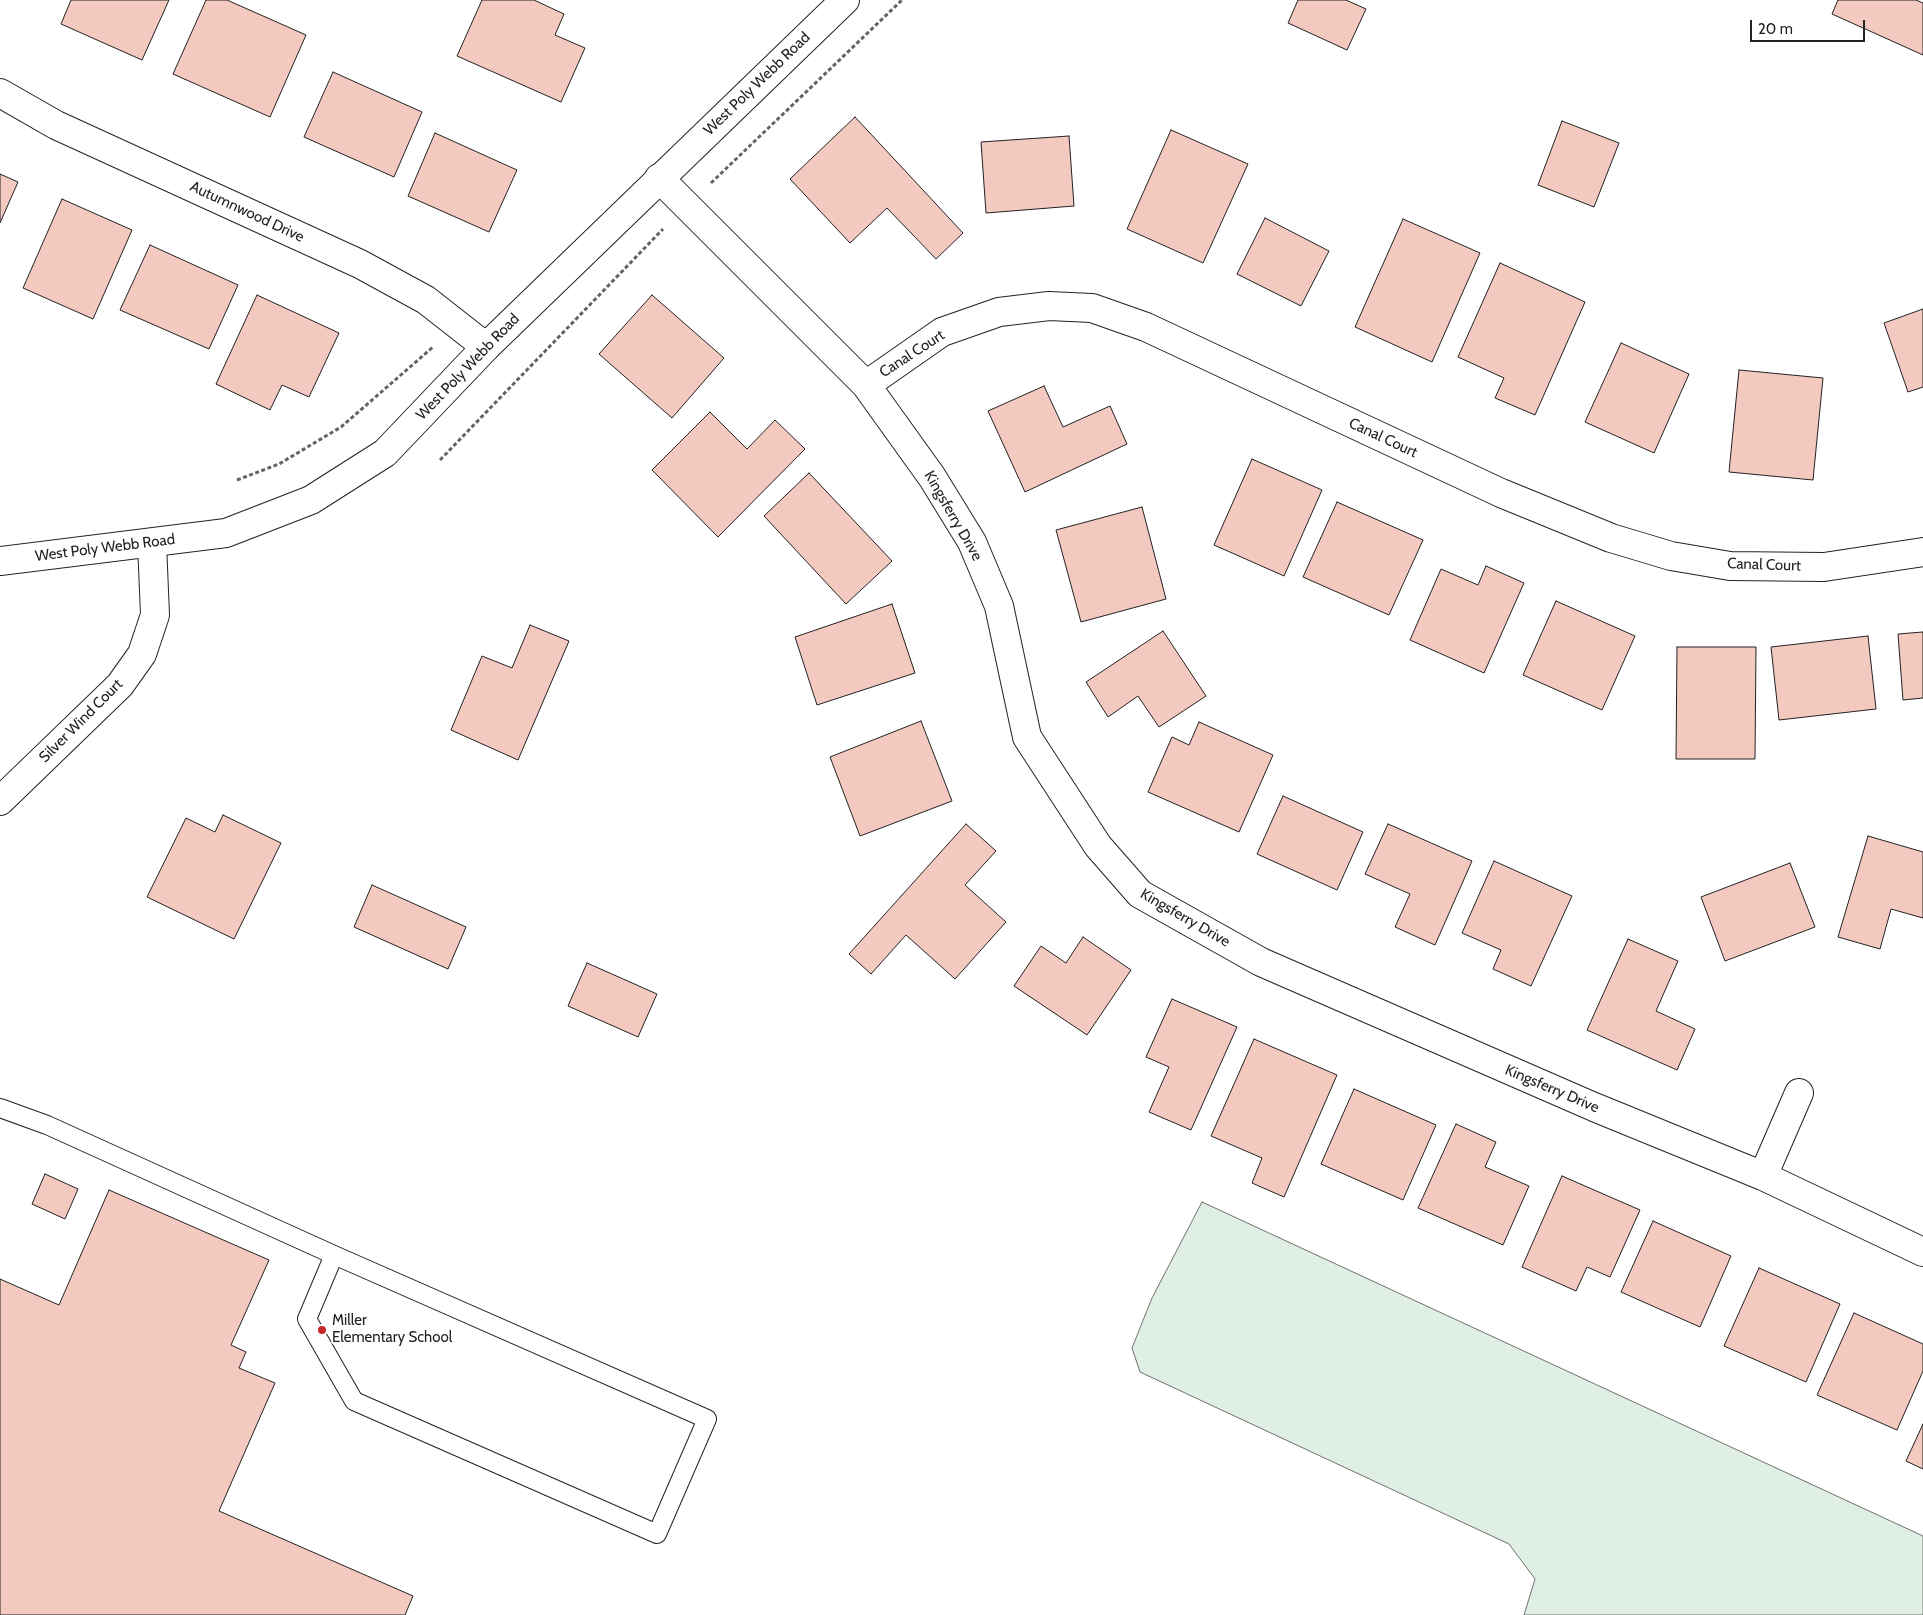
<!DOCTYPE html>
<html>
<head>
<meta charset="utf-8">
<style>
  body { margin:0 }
  #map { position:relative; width:1923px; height:1615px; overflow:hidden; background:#fff; font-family:Cabin,sans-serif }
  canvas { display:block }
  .scale { position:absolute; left:1750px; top:20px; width:115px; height:22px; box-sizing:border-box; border:2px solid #222; border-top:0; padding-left:6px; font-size:15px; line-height:18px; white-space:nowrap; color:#222; -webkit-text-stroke:4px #fff; paint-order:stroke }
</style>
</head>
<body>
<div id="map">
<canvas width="1923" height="1615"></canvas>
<div class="scale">20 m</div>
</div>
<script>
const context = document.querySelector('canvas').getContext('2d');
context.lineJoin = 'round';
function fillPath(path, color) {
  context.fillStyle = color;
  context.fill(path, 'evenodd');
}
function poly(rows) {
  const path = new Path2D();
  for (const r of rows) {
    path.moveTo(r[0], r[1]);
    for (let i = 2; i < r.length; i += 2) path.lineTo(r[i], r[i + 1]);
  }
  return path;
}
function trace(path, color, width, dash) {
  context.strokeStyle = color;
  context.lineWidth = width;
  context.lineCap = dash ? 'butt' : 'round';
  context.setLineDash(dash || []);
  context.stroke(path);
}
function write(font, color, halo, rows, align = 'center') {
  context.font = font + ' Cabin,sans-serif';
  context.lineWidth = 4;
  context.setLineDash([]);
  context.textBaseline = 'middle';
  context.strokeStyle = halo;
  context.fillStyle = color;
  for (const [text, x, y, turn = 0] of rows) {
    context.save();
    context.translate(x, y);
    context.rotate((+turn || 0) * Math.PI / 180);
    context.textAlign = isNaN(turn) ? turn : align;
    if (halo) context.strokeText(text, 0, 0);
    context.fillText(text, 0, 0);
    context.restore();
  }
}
const green = poly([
  [1202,1202,1923,1536,1923,1615,1524,1615,1535,1579,1509,1544,1140,1372,1132,1348,1152,1298,1202,1202]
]);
fillPath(green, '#e0efe3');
trace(green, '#6f6f6f', 1);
const building = poly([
  [71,0,169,0,142,60,61,24,71,0],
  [206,0,227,0,306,35,270,117,173,74,206,0],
  [482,0,534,0,564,14,555,35,585,48,561,102,457,56,482,0],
  [1298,0,1346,0,1366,9,1347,50,1288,23,1298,0],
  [1838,0,1916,0,1923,3,1923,55,1832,14,1838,0],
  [333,72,422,112,394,177,304,137,333,72],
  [855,117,963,233,936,259,887,208,850,243,790,179,855,117],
  [1562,121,1619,143,1594,207,1538,185,1562,121],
  [1171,130,1248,164,1203,263,1127,229,1171,130],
  [435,133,517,170,489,232,408,196,435,133],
  [1069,136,1074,206,986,213,981,142,1069,136],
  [0,174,18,182,0,223,0,174],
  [62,199,132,230,93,319,23,288,62,199],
  [1265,218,1329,251,1301,306,1237,274,1265,218],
  [1403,219,1480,253,1432,362,1355,327,1403,219],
  [150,245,238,285,209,349,120,310,150,245],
  [1500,263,1585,302,1535,415,1495,398,1504,378,1458,357,1500,263],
  [257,295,339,333,309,397,282,385,270,410,216,384,257,295],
  [652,295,724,358,672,418,599,354,652,295],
  [1923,309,1923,387,1908,392,1884,323,1923,309],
  [1621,343,1689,374,1654,453,1585,422,1621,343],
  [1739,370,1823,378,1813,480,1729,472,1739,370],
  [1044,386,1063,427,1110,406,1127,444,1025,492,988,411,1044,386],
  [710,412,747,449,775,420,805,449,718,537,652,470,710,412],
  [1252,459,1322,490,1284,576,1214,545,1252,459],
  [809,473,892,561,846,604,764,516,809,473],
  [1337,502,1423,540,1389,615,1303,577,1337,502],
  [1142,507,1166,599,1081,622,1056,530,1142,507],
  [1486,566,1524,583,1484,673,1410,640,1441,569,1478,585,1486,566],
  [1556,601,1635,636,1602,710,1523,675,1556,601],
  [892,604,915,673,817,705,795,637,892,604],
  [530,625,569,641,518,760,451,730,482,656,512,668,530,625],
  [1163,631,1206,696,1159,727,1138,696,1108,717,1086,682,1163,631],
  [1923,632,1923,698,1903,700,1898,634,1923,632],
  [1868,636,1876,709,1779,720,1771,647,1868,636],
  [1677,647,1756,647,1755,759,1676,759,1677,647],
  [921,721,952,801,860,836,830,757,921,721],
  [1199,722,1273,755,1239,832,1148,792,1172,737,1189,745,1199,722],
  [1283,796,1363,832,1337,890,1257,854,1283,796],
  [223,815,281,843,234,939,147,897,186,818,215,832,223,815],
  [966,824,996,851,965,885,1006,922,955,979,906,935,871,974,849,954,966,824],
  [1388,824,1472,861,1435,945,1395,927,1410,894,1365,874,1388,824],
  [1868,836,1923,852,1923,918,1891,909,1880,949,1838,937,1868,836],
  [1494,861,1572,896,1531,986,1493,969,1501,950,1462,933,1494,861],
  [1790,863,1815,927,1725,961,1701,897,1790,863],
  [372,885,466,927,448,969,354,927,372,885],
  [1083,937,1131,970,1087,1035,1014,986,1041,946,1066,963,1083,937],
  [1628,939,1678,961,1656,1011,1695,1029,1677,1070,1587,1030,1628,939],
  [587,963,657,994,638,1037,568,1006,587,963],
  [1172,999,1237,1027,1191,1130,1149,1112,1169,1067,1146,1057,1172,999],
  [1254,1039,1337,1075,1284,1197,1252,1183,1262,1158,1211,1136,1254,1039],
  [1354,1089,1436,1125,1403,1200,1321,1164,1354,1089],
  [1456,1124,1496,1142,1485,1167,1529,1186,1503,1245,1418,1208,1456,1124],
  [45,1174,78,1189,65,1219,32,1204,45,1174],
  [1562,1176,1640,1210,1610,1277,1587,1267,1576,1291,1522,1267,1562,1176],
  [109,1190,269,1260,231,1345,246,1352,239,1368,275,1383,219,1511,413,1596,405,1615,0,1615,0,1279,59,1305,109,1190],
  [1653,1221,1731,1256,1700,1327,1621,1292,1653,1221],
  [1759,1268,1840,1304,1806,1382,1724,1346,1759,1268],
  [1854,1313,1923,1344,1923,1371,1897,1430,1817,1395,1854,1313],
  [1923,1424,1923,1469,1906,1461,1923,1424]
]);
fillPath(building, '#f3c9c0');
trace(building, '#222', 1);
const lane = poly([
  [0,1108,47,1125,334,1255,707,1419,657,1534,354,1401,307,1319,334,1255]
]);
const street = poly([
  [0,93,56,125,360,264,426,300,486,347],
  [659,178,866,385,932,477,972,542,999,606,1027,737,1098,846,1140,894,1261,962,1594,1107,1763,1176,1923,1252],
  [866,385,942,332,999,312,1049,306,1092,308,1146,327,1501,493,1611,538,1671,556,1730,566,1824,567,1923,552],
  [0,801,120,685,142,654,155,615,152,543],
  [1763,1176,1799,1093]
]);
const secondary = poly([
  [0,561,226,533,311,500,385,453,486,347,845,0]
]);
trace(lane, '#222', 20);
trace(street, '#222', 30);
trace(secondary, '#222', 30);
trace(poly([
  [711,183,902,0],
  [440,460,663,229],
  [237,480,279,464,341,427,433,347]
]), '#646464', 3, [4, 2.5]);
trace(lane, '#fff', 18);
trace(street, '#fff', 28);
trace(secondary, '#fff', 28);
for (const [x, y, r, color] of [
  [322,1330,5,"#c62828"]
]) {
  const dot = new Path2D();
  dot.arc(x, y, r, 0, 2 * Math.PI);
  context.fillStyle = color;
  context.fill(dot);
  trace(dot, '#fff', 2);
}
write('15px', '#222', '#fff', [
  ["West Poly Webb Road",757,84,-44],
  ["Autumnwood Drive",247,212,25],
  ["Canal Court",912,354,-33],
  ["West Poly Webb Road",468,367,-46],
  ["Canal Court",1383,438,25],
  ["Kingsferry Drive",953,516,60],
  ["West Poly Webb Road",105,548,-7],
  ["Canal Court",1764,565,2],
  ["Silver Wind Court",81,721,-45],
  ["Kingsferry Drive",1185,918,30],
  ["Kingsferry Drive",1552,1089,23]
]);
write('15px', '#222', '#fff', [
  ["Miller",332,1321],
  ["Elementary School",332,1338]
], 'left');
</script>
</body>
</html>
